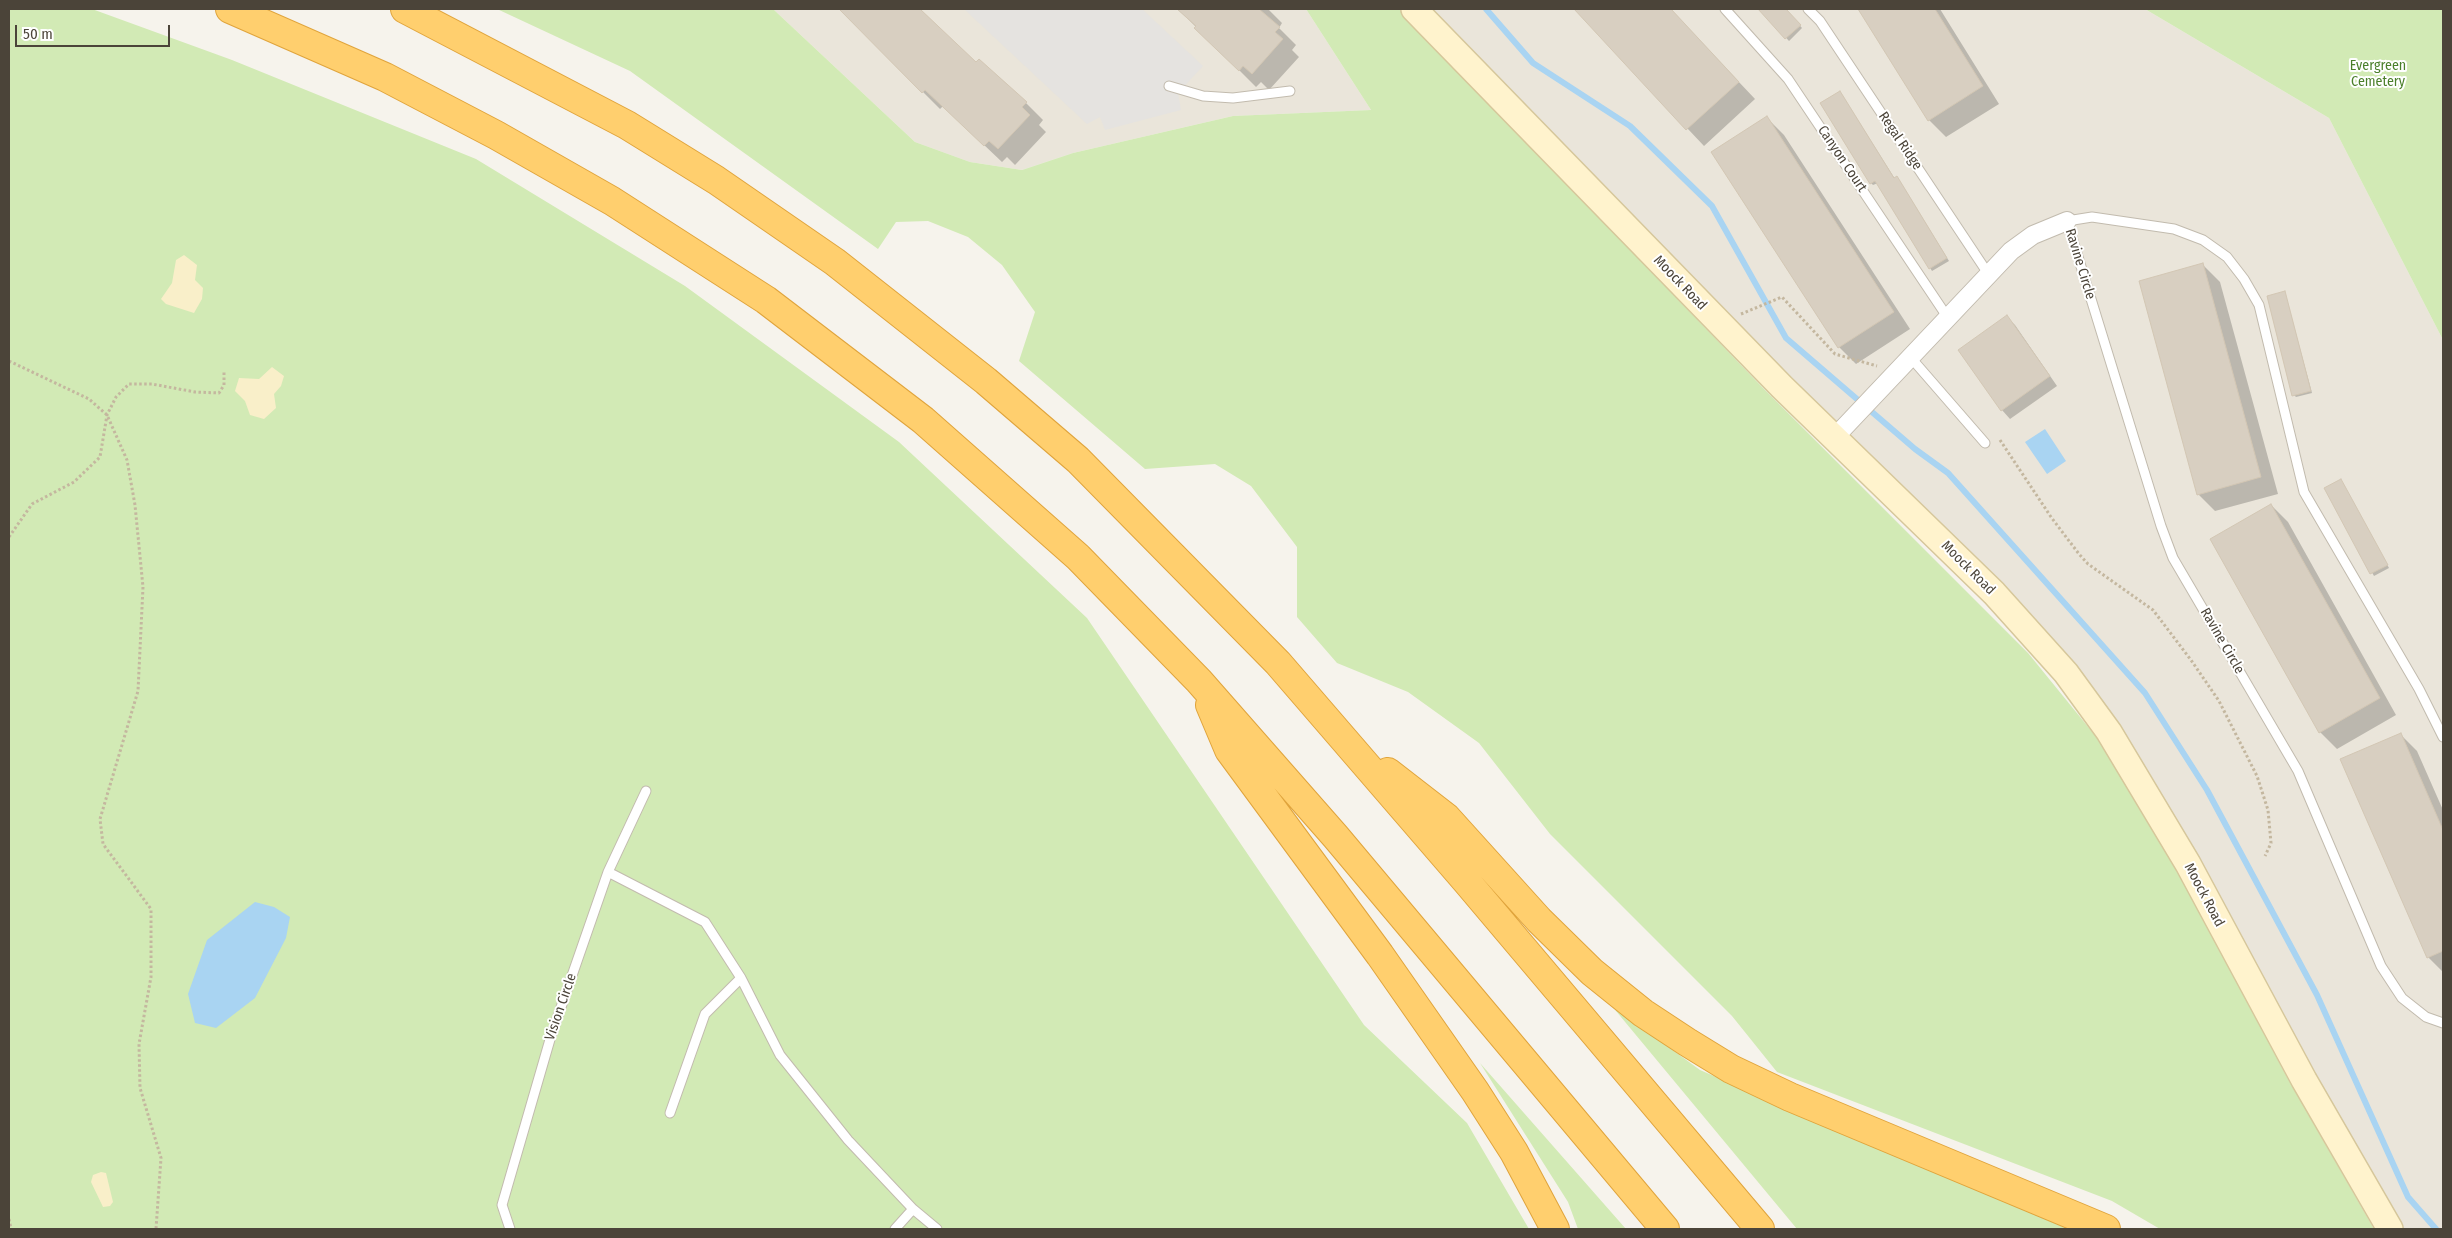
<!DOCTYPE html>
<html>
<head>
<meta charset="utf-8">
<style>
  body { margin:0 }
  #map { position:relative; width:2452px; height:1238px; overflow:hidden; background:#f6f3ec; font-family:"Fira Sans Condensed",sans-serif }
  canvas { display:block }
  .frame { position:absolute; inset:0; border:10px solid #4b4439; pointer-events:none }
  .scale { position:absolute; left:15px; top:25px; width:155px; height:22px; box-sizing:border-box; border:2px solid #4b4439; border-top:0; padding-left:6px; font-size:15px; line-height:18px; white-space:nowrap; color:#4b4439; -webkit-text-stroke:4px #fff; paint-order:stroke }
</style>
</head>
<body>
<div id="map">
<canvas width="2452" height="1238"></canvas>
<div class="frame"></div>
<div class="scale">50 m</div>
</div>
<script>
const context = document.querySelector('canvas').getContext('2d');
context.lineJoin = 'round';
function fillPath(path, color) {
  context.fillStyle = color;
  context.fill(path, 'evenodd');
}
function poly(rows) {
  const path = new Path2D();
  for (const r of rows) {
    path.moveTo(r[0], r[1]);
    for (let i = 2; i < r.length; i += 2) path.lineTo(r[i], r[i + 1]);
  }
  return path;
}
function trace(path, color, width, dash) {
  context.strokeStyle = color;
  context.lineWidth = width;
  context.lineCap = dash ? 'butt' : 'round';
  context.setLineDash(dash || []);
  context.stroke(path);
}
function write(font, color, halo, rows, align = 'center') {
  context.font = font + ' "Fira Sans Condensed",sans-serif';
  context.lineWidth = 4;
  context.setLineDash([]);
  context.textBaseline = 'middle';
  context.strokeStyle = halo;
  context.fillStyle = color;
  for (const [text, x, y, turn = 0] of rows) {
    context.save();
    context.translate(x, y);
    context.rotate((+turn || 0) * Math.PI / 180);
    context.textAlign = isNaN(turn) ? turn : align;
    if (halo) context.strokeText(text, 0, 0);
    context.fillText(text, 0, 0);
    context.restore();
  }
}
fillPath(poly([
  [773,9,1306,9,1371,110,1233,116,1073,153,1022,170,970,162,915,142],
  [1414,9,2145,9,2329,118,2443,340,2443,1229,2390,1229,2090,707]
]), '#eae5da');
fillPath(poly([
  [9,9,92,9,232,60,476,159,685,286,899,442,1087,618,1364,1025,1467,1123,1529,1229,9,1229],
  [497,9,773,9,915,142,970,162,1022,170,1073,153,1233,116,1371,110,1306,9,1399,9,1764,389,2028,653,2124,771,2287,1077,2374,1229,2160,1229,2112,1201,1777,1072,1732,1016,1550,834,1479,743,1408,692,1337,663,1297,617,1297,547,1251,486,1215,464,1145,469,1019,361,1035,312,1002,265,968,237,928,221,896,222,878,249,630,71],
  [2145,9,2443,9,2443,340,2329,118],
  [1611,1005,1700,1070,2068,1229,1797,1229],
  [1480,1063,1626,1229,1578,1229,1568,1202]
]), '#d2eab5');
fillPath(poly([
  [184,255,197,265,195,280,203,288,202,299,194,313,166,304,161,299,172,283,176,260],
  [272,367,284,376,281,386,274,394,276,408,264,419,250,415,245,401,235,391,239,378,259,379],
  [101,1172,106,1173,113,1202,110,1206,103,1207,91,1182,93,1175]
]), '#f9efc9');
fillPath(poly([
  [964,9,1142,9,1203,66,1178,93,1181,110,1105,130,1100,117,1087,124]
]), '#e5e3e0');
fillPath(poly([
  [2045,429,2066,461,2047,474,2025,442],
  [255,902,274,907,290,917,286,938,255,998,216,1028,195,1023,188,994,207,940]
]), '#a9d4f2');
fillPath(poly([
  [840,9,918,9,976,64,1000,78,1026,103,1043,120,1039,125,1046,132,1015,165,1007,157,1002,162,943,106,940,109],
  [1178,9,1268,9,1282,23,1279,28,1296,45,1292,50,1299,57,1269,90,1261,82,1256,87],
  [1575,9,1670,9,1755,99,1704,146],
  [1760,9,1785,9,1802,28,1789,41],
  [1860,9,1940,9,1999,104,1946,137,1929,120],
  [1840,92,1895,179,1899,180,1949,261,1932,271,1878,183,1873,185,1871,183],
  [1767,118,1784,135,1910,329,1856,364,1839,347,1713,153],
  [2203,265,2220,282,2278,494,2215,511,2198,494],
  [2285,293,2312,393,2296,397,2294,395],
  [2006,317,2015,325,2057,386,2010,419,2002,410],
  [2341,481,2389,568,2374,576,2326,489],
  [2271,505,2288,522,2396,715,2337,749,2320,732],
  [2400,734,2417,751,2443,810,2443,972,2428,957]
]), '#0003');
trace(poly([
  [1486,9,1533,63,1630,126,1712,206,1786,338,1915,449,1948,473,2145,693,2207,790,2317,995,2408,1197,2436,1229]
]), '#a9d4f2', 6);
const building = poly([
  [839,9,920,9,976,62,979,59,1027,102,1022,107,1030,115,998,149,989,141,984,146,925,90,922,93,839,9],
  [1177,9,1259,9,1280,27,1275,32,1283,39,1252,74,1243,66,1239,71,1194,28,1196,26,1177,9],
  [1574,9,1671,9,1739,82,1686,130,1574,9],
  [1758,9,1786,9,1801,25,1785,39,1758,9],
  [1858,9,1935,9,1983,86,1928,121,1858,9],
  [1840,91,1894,178,1897,176,1947,258,1929,269,1875,181,1870,184,1820,103,1840,91],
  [1767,116,1894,312,1838,348,1711,152,1767,116],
  [2203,263,2261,477,2197,495,2139,281,2203,263],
  [2285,291,2311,391,2292,396,2267,296,2285,291],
  [2007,315,2050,376,2001,411,1958,350,2007,315],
  [2341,479,2388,565,2370,574,2324,488,2341,479],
  [2271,504,2380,698,2319,733,2210,539,2271,504],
  [2401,733,2443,830,2443,951,2427,958,2340,759,2401,733]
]);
fillPath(building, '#d8cfc1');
trace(building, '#d3c7b4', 1);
const service = poly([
  [1725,9,1788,79,1948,318],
  [1808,9,1820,21,1989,275],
  [1169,86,1203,96,1233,98,1290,91],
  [1912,359,1985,443],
  [2443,737,2419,689,2304,492,2259,305,2244,279,2227,257,2203,240,2174,229,2092,217,2067,221,2161,526,2173,558,2298,771,2381,966,2402,998,2426,1017,2443,1023],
  [608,872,705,922,741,978,780,1055,848,1140,913,1209,895,1229],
  [670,1113,705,1014,741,978],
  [913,1209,937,1229],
  [510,1229,502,1205,551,1036,608,872,646,791]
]);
const minor = poly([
  [1834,438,2011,251,2033,235,2067,221]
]);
const secondary = poly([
  [1414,9,1782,387,1994,593,2066,673,2109,732,2188,864,2304,1080,2390,1229]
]);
const motorway = poly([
  [230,9,385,77,496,135,612,201,766,300,923,420,1078,557,1199,681,1336,837,1665,1229],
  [405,9,627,125,716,180,835,262,986,381,1078,460,1278,663,1467,882,1760,1229],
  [1210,705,1229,750,1380,955,1475,1091,1514,1152,1555,1229],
  [1388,772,1446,817,1539,920,1592,972,1643,1013,1687,1042,1731,1069,1790,1097,2106,1229]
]);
trace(service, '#c2bbae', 11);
trace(minor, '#c2bbae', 20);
trace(secondary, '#d6c79b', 28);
trace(motorway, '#e0a43c', 30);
trace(poly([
  [1741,314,1782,297,1835,354,1877,366],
  [9,361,89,399,107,415,127,460,135,505,143,587,138,691,100,819,103,844,151,909,151,977,139,1044,140,1088,161,1158,156,1229],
  [2000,440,2051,517,2079,554,2088,564,2153,610,2191,660,2219,701,2257,776,2268,810,2271,843,2265,856],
  [9,537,32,504,74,482,100,457,107,415,116,397,129,384,152,384,195,392,219,393,224,385,224,371],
  [9,1219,11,1229]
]), '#c4b79f', 3, [2.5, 2.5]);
trace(service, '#fff', 9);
trace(minor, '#fff', 18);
trace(secondary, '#fff3cd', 25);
trace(motorway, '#ffcf6e', 28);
write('14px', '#4a7f2a', '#fff', [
  ["Evergreen",2378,66],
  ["Cemetery",2378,82]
]);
write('14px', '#4b4439', '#fff', [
  ["Regal Ridge",1900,141,56],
  ["Canyon Court",1842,159,56],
  ["Ravine Circle",2080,264,73],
  ["Moock Road",1680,283,46],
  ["Moock Road",1968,568,45],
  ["Ravine Circle",2222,641,60],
  ["Moock Road",2204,895,62],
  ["Vision Circle",561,1007,-71]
]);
</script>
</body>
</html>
